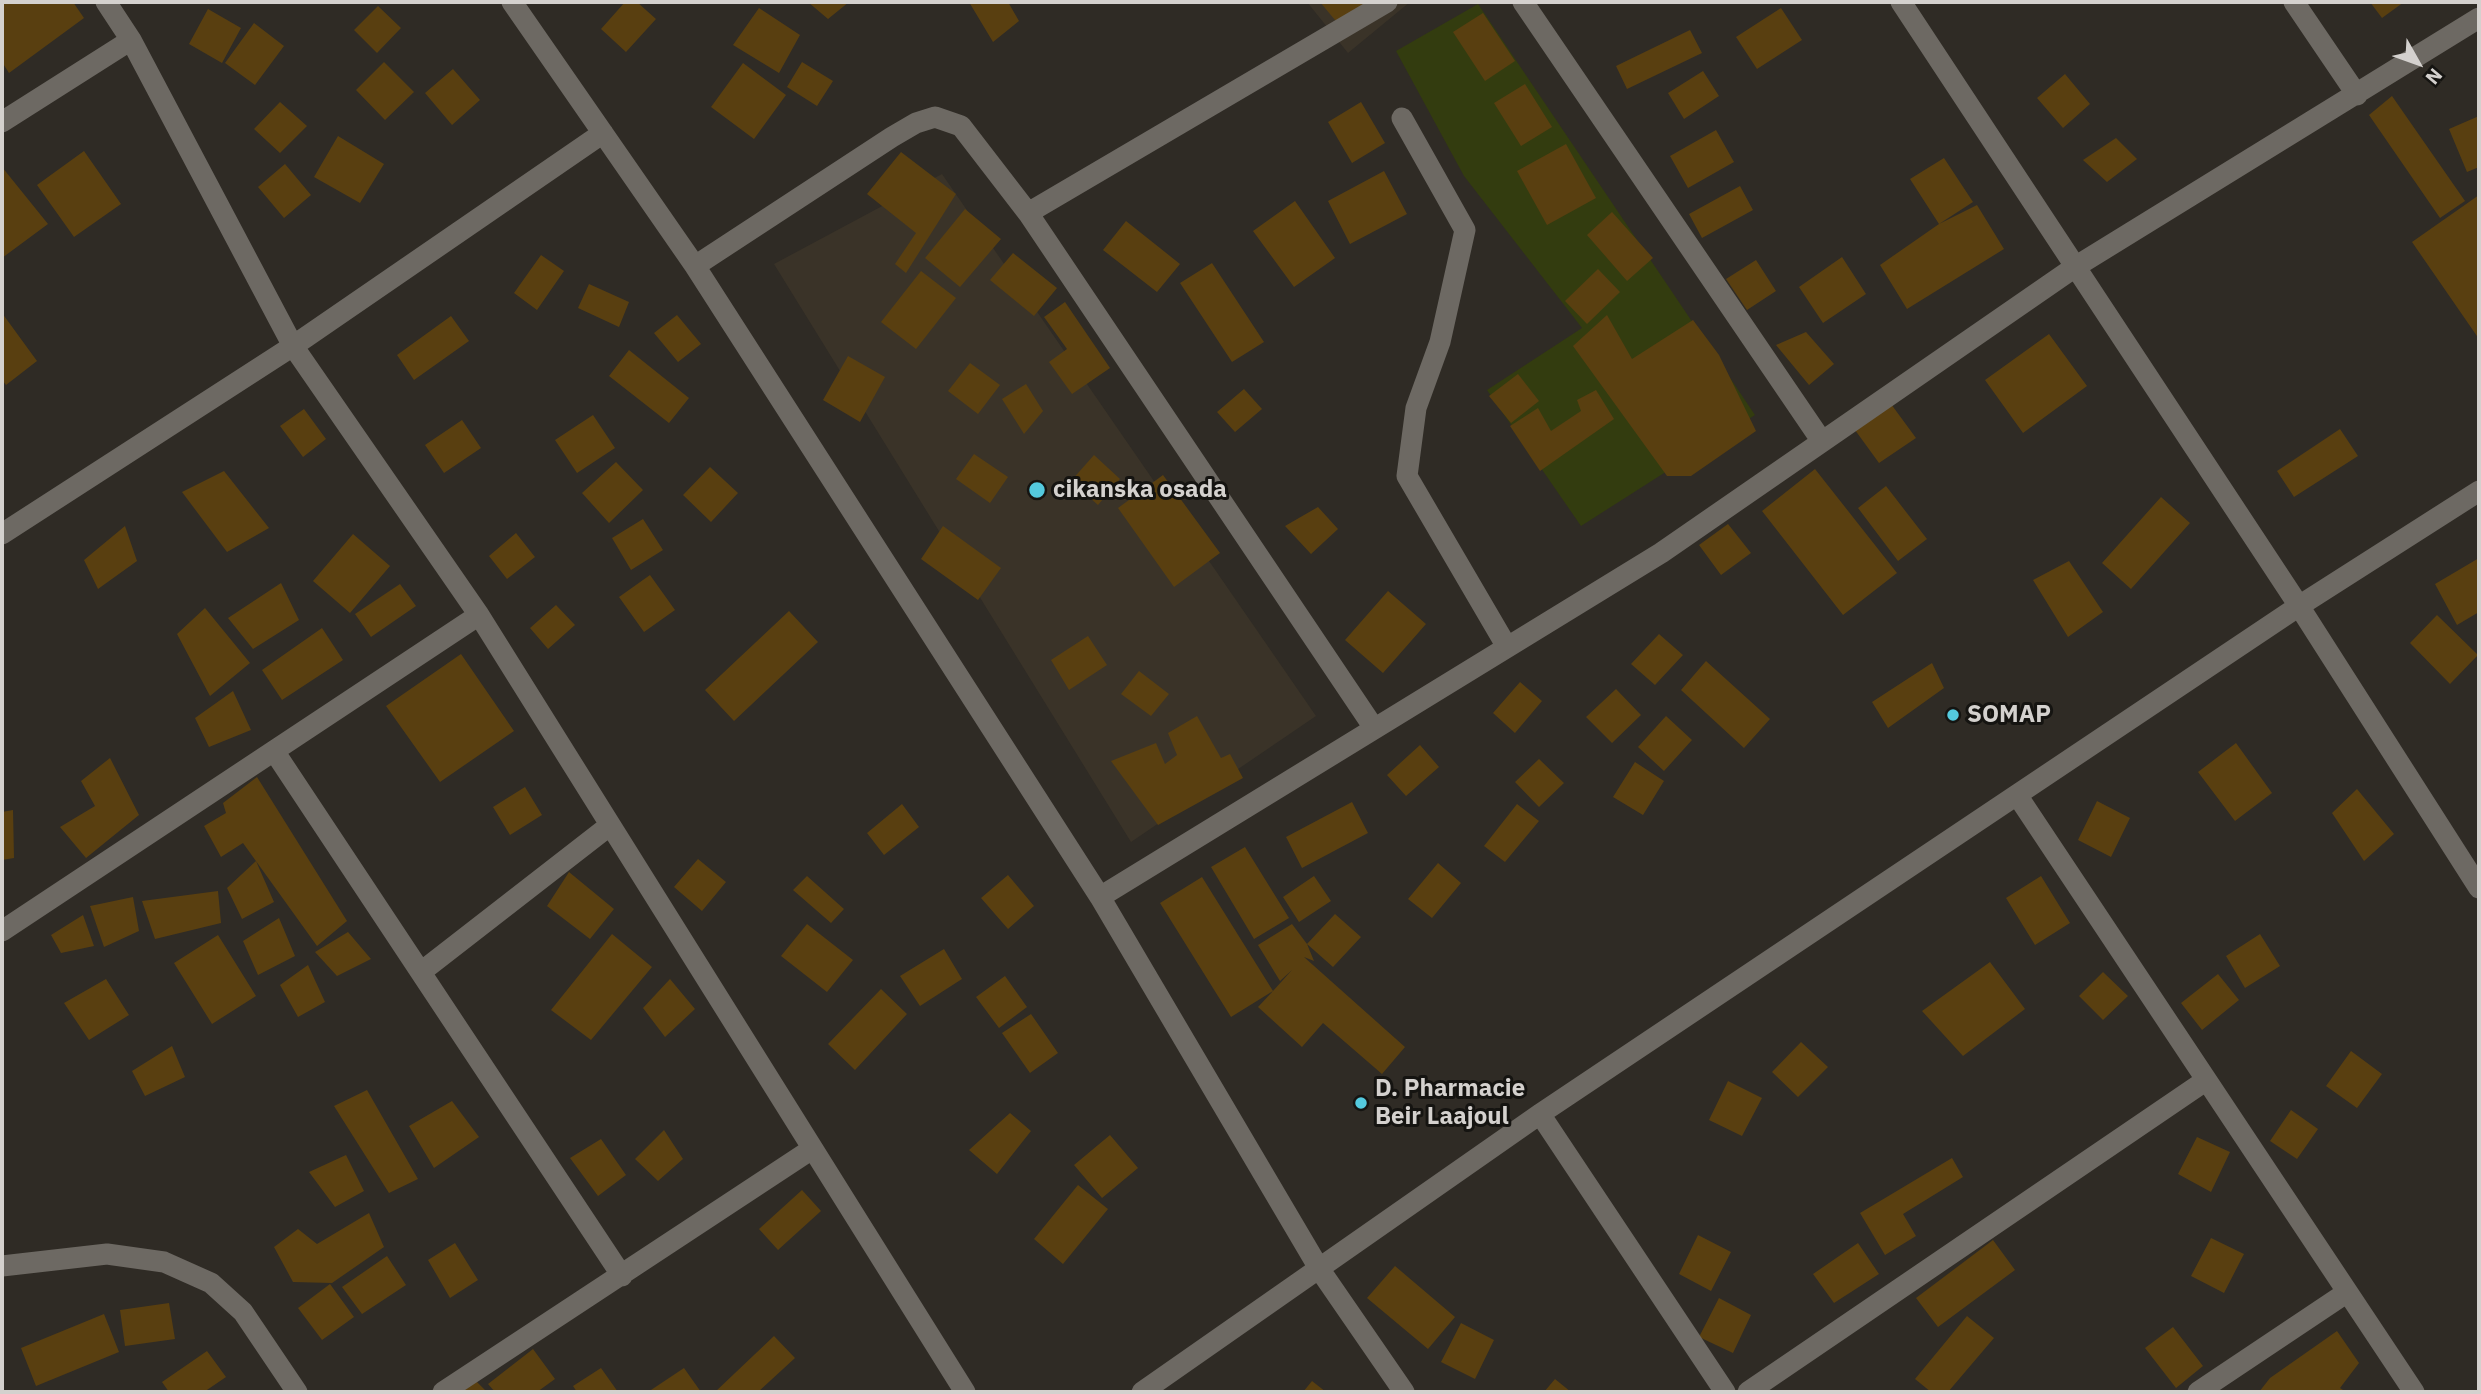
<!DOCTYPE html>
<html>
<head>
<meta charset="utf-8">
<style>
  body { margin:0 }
  #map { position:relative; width:2481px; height:1394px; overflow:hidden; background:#2f2b25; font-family:"IBM Plex Sans",sans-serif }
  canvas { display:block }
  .frame { position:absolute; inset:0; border:4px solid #d4d1ce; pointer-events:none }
  .north { position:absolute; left:2383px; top:28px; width:70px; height:70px; -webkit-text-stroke:5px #151411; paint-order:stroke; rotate:130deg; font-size:19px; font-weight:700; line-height:28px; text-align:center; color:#d4d1ce }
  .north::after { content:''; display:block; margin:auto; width:24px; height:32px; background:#d4d1ce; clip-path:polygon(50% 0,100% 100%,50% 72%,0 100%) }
</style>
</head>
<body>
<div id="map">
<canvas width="2481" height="1394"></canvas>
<div class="frame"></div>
<div class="north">N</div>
</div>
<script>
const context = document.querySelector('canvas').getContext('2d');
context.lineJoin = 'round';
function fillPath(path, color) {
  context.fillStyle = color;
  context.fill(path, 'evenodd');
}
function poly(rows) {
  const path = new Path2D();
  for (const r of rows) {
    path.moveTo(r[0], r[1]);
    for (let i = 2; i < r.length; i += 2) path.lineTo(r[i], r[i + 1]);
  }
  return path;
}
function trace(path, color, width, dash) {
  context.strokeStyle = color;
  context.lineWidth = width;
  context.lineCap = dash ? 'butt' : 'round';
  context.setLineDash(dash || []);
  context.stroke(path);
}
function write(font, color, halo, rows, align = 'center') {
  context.font = font + ' "IBM Plex Sans",sans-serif';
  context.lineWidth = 6;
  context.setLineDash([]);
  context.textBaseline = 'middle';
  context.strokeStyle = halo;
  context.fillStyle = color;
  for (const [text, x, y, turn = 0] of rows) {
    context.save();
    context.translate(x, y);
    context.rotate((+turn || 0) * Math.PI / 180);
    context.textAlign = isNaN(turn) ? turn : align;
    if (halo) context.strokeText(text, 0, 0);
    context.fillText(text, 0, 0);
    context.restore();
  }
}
fillPath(poly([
  [1307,2,1410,2,1348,53],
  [942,174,1316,716,1131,842,774,264]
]), '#3a3328');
fillPath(poly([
  [1478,4,1755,415,1581,526,1487,390,1582,328,1464,176,1396,51]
]), '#333c0f');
fillPath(poly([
  [2,2,73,2,84,18,9,73,2,62],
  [625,2,637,2,656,19,626,52,601,29],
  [808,2,849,2,828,19],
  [969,2,1008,2,1019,21,993,42],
  [1320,2,1382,2,1345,32],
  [2370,2,2404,2,2382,18],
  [378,6,401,28,377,53,354,30],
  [759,8,800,35,779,73,733,45],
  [1781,8,1802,40,1757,69,1736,37],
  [208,9,241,28,222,63,189,44],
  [1483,13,1515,61,1485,81,1453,32],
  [254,23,284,46,255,85,225,63],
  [1690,30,1702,53,1627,89,1616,66],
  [384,62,414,92,385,120,356,90],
  [802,62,833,81,817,106,787,87],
  [743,63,786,95,754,139,711,107],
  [453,69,480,100,452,125,425,93],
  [1703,71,1719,96,1684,119,1668,93],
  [2065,74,2090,104,2063,128,2037,98],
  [1525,84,1552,127,1521,146,1494,103],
  [2392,96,2465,201,2440,218,2369,115],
  [280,102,307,126,280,153,254,129],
  [1361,102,1385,143,1352,163,1328,122],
  [2479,116,2479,167,2467,172,2449,129],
  [1716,130,1734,162,1688,188,1670,156],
  [338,136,384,164,360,203,314,177],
  [2116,138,2137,159,2107,182,2083,160],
  [1566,144,1596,198,1547,225,1517,171],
  [84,151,121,204,74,237,37,185],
  [901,152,956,194,906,273,895,264,916,233,867,194],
  [1944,158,1973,202,1939,224,1910,179],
  [285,164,311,195,284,218,258,187],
  [2,167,48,224,2,258],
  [1384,171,1407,214,1350,244,1328,201],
  [1740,186,1753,210,1702,238,1689,214],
  [2479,195,2479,339,2412,242],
  [1295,201,1335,258,1294,287,1253,231],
  [1977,205,2004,249,1907,309,1880,265,1939,224],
  [965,209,1001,239,960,287,925,258],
  [1612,212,1653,258,1627,281,1587,235],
  [1126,221,1180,264,1157,292,1103,250],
  [1013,253,1057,288,1034,316,990,280],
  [541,255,564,271,537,310,514,293],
  [1842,257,1866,294,1823,323,1799,287],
  [1756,260,1776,291,1747,310,1726,279],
  [1212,263,1264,342,1232,362,1180,283],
  [1598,269,1620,292,1587,324,1565,301],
  [921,271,956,298,916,349,881,322],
  [589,284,629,302,619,327,578,308],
  [1065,302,1110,368,1072,394,1049,362,1067,349,1044,317],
  [2,313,37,361,6,385,2,380],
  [677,315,701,344,678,362,654,333],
  [1607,315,1632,359,1693,320,1719,355,1756,431,1691,476,1667,476,1573,346],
  [451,316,469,341,414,380,397,355],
  [1806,332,1834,364,1809,385,1776,345],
  [2049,334,2087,386,2023,433,1985,380],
  [629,350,689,398,669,423,609,376],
  [848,356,885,377,860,422,823,400],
  [970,363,1000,385,978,414,948,391],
  [1518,374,1539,401,1511,423,1489,396],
  [1026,384,1043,411,1024,434,1002,399],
  [1244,389,1262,409,1235,432,1217,412],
  [1596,390,1614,419,1540,471,1510,426,1538,408,1551,431,1581,411,1577,400],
  [1891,404,1916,438,1879,463,1855,430],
  [304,409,326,439,303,457,280,426],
  [593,415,615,448,577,473,555,440],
  [462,420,481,448,444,473,425,445],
  [2340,429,2358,456,2294,497,2277,471],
  [974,454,1008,477,990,503,956,479],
  [1094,455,1120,479,1098,505,1071,481],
  [616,462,643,490,609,523,582,493],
  [710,467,738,493,711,522,683,495],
  [1815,469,1897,573,1843,615,1762,511],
  [224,471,269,528,227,552,182,492],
  [1163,475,1220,553,1174,587,1118,508],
  [1886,486,1927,539,1898,561,1858,508],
  [2161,497,2190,523,2131,589,2102,563],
  [1318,507,1338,529,1311,554,1285,526],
  [643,519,663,550,631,570,612,538],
  [1728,524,1751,553,1721,575,1699,545],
  [125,526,137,561,98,589,84,560],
  [943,526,1001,568,978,600,921,559],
  [516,533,535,557,507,579,489,556],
  [353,534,390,566,350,613,313,581],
  [2479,558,2479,612,2457,625,2435,584],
  [2069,561,2103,612,2068,637,2033,580],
  [650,575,675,610,644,632,619,597],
  [281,583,299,620,253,649,228,618],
  [400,584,416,606,371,637,355,614],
  [1388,591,1426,624,1383,673,1345,640],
  [556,605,575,625,548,649,530,628],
  [205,608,250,663,210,696,177,634],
  [789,611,818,642,734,721,705,690],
  [2437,615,2478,655,2450,684,2410,643],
  [322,628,343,660,282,700,262,670],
  [1659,634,1683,655,1655,685,1631,664],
  [1088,636,1107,665,1069,690,1051,660],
  [461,654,514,731,440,782,386,706],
  [1706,661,1770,719,1744,748,1681,690],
  [1932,663,1944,688,1888,728,1872,702],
  [1139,671,1169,694,1151,716,1121,694],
  [1520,682,1542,701,1515,733,1493,713],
  [1616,689,1641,715,1612,743,1586,717],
  [233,691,251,730,209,747,195,718],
  [1197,716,1221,758,1230,754,1243,778,1158,825,1111,761,1156,743,1165,764,1177,755,1168,733],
  [1666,716,1692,740,1664,771,1638,747],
  [2236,743,2272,793,2235,821,2198,772],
  [1420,745,1439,767,1406,796,1387,775],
  [110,758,139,815,86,858,60,827,95,806,81,781],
  [1539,759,1564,783,1539,807,1515,782],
  [1635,762,1664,781,1643,815,1613,797],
  [257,777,347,921,317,946,243,843,221,857,204,826,226,813,223,803],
  [525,787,542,815,510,835,493,807],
  [2357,789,2394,834,2364,861,2332,813],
  [2097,801,2130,818,2111,857,2078,840],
  [1352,802,1368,833,1302,868,1286,837],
  [902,804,919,827,884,855,867,833],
  [1517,804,1539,821,1505,862,1484,846],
  [13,810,14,858,2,860,2,812],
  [1245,847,1289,918,1254,939,1211,867],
  [698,859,726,882,702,911,674,887],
  [256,861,274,902,242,919,227,888],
  [1438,863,1461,883,1432,918,1408,899],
  [569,872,614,909,590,939,547,906],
  [1008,875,1034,906,1008,929,981,898],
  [807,876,844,909,831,923,793,890],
  [1314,876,1331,901,1299,922,1283,897],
  [2041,876,2070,923,2035,945,2006,898],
  [1202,877,1273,991,1292,970,1280,981,1258,945,1292,924,1307,944,1314,961,1304,957,1405,1047,1382,1074,1323,1023,1302,1047,1258,1007,1273,991,1231,1017,1160,903],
  [218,891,221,923,155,939,142,901],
  [133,897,139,931,104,947,90,906],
  [1335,914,1361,937,1333,967,1307,944],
  [83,915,94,946,61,953,51,935],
  [279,918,295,956,258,975,243,941],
  [807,924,853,960,827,992,781,956],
  [348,932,371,959,337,976,315,952],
  [612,934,652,967,591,1040,551,1010],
  [2260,934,2280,966,2245,988,2226,956],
  [218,935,256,996,212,1024,174,963],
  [944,949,962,979,920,1006,900,976],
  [1990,962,2025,1009,1963,1056,1922,1011],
  [308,965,325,1002,298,1017,280,985],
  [2103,972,2128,996,2103,1020,2079,996],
  [2218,974,2239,1000,2202,1030,2181,1003],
  [1005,976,1027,1007,999,1028,976,997],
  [106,979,129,1015,89,1040,64,1003],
  [670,979,695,1009,665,1037,643,1008],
  [881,989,907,1014,855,1070,828,1044],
  [1031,1014,1058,1053,1030,1073,1002,1033],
  [1801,1042,1828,1067,1798,1097,1772,1072],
  [172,1046,185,1077,145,1096,132,1071],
  [2351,1051,2382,1074,2357,1108,2326,1086],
  [1728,1081,1762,1098,1742,1136,1709,1120],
  [367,1090,418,1179,389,1193,334,1106],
  [452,1101,479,1137,434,1168,409,1126],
  [2291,1110,2318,1129,2297,1159,2270,1141],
  [1010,1113,1031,1131,997,1174,969,1150],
  [664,1130,683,1159,658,1181,635,1159],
  [1110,1135,1138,1168,1102,1198,1074,1165],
  [2197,1137,2230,1152,2211,1192,2178,1174],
  [601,1139,626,1175,598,1196,570,1158],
  [346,1155,364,1191,335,1207,309,1172],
  [1952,1158,1963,1177,1903,1214,1916,1236,1885,1255,1860,1213],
  [1078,1185,1108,1209,1063,1264,1034,1239],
  [802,1190,821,1211,778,1250,759,1229],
  [369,1213,384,1247,332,1283,293,1282,274,1247,298,1229,317,1244],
  [1698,1235,1731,1252,1711,1291,1679,1274],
  [2211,1238,2244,1254,2224,1293,2191,1276],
  [1993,1240,2015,1270,1938,1327,1916,1298],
  [455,1243,478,1280,450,1298,428,1260],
  [1858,1243,1879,1274,1834,1303,1813,1274],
  [387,1256,406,1285,362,1314,342,1287],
  [1395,1266,1455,1317,1428,1349,1367,1298],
  [330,1284,354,1317,322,1340,298,1308],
  [1719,1298,1751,1315,1733,1353,1699,1337],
  [169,1303,175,1339,125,1346,120,1310],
  [104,1314,119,1352,36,1386,21,1348],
  [1967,1316,1994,1338,1948,1392,1931,1392,1915,1379],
  [1461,1323,1494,1340,1475,1379,1441,1362],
  [2173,1327,2203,1366,2176,1388,2145,1348],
  [2337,1331,2359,1363,2340,1388,2346,1392,2259,1392,2270,1378],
  [774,1336,795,1358,758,1392,715,1392],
  [533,1349,555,1379,537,1392,495,1392,488,1384],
  [207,1351,226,1377,204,1392,169,1392,162,1382],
  [601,1368,618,1392,577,1392,573,1386],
  [684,1368,701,1392,648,1392],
  [474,1379,487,1392,461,1392],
  [1555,1379,1571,1392,1544,1392],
  [1312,1381,1326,1392,1303,1392]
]), '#593f10');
trace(poly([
  [106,2,131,40,293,346,479,615,965,1392],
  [512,2,695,266,1100,897,1320,1270,1404,1392],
  [1523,2,1821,440],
  [1901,2,2299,606,2479,888],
  [2294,2,2357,95],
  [1402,118,1465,230,1440,342,1416,408,1407,476,1507,647],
  [2,122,131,40],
  [1028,213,1374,728],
  [695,266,892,137,916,123,935,117,961,126,1028,213,1387,2],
  [2,534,293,346,603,133],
  [274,751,622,1276],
  [2017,795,2414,1392],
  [1100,897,1661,553,2075,267,2479,18],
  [2,931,479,615],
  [421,972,609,826],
  [1540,1114,1725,1392],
  [2,1266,107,1254,164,1262,211,1283,243,1312,297,1392],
  [443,1392,812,1149],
  [1142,1392,1540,1114,2299,606,2479,491],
  [1748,1392,2205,1081],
  [2198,1392,2346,1293]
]), '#6d6963', 21);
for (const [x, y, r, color] of [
  [1037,490,9,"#54cade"],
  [1953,715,7,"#54cade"],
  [1361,1103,7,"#54cade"]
]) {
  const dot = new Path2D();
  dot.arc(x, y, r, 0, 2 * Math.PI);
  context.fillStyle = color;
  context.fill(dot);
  trace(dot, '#151411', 2.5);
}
write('bold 24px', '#d4d1ce', '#151411', [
  ["cikanska osada",1053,490],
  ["SOMAP",1967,715],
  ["D. Pharmacie",1375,1089],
  ["Beir Laajoul",1375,1117]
], 'left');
</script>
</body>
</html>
